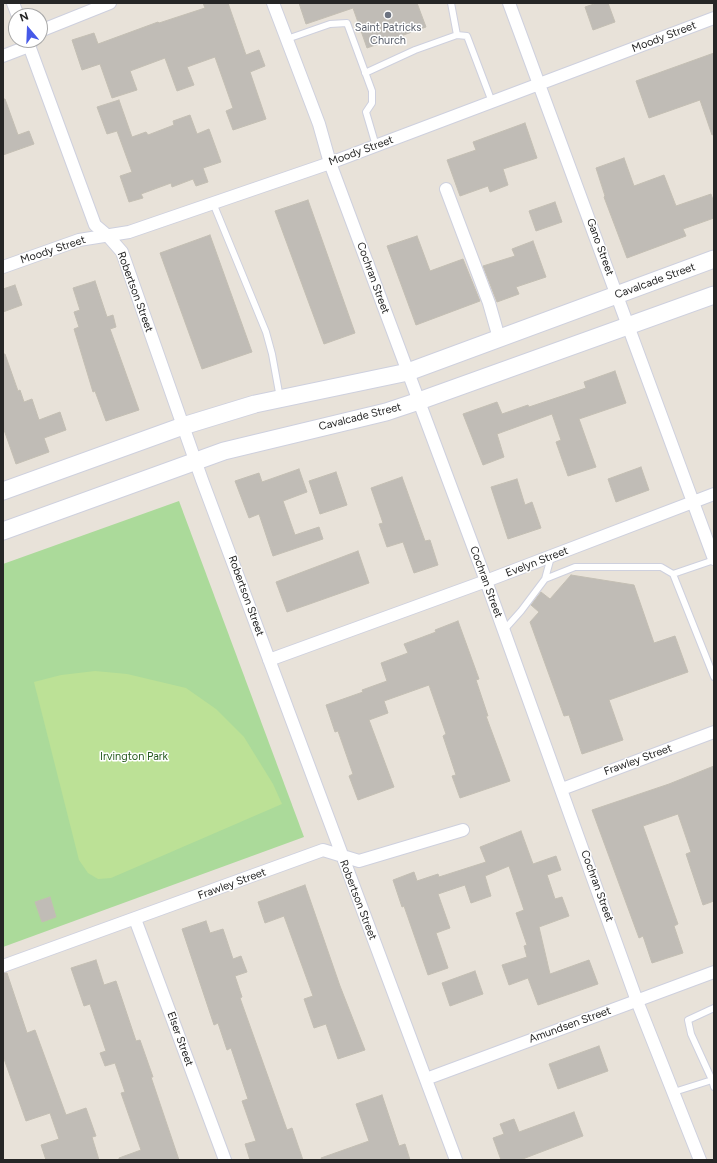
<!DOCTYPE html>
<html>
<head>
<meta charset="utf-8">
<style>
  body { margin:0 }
  #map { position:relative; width:717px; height:1163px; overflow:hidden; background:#e8e2d9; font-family:Figtree,sans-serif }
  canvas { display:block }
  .frame { position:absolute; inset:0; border:4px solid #262626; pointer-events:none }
  .north { position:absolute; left:8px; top:8px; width:40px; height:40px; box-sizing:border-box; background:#fff; border:1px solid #a8a8a8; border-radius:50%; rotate:341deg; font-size:11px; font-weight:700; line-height:16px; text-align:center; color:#262626 }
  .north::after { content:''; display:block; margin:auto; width:14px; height:18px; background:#4659e8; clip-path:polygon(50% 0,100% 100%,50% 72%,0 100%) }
</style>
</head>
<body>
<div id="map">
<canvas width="717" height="1163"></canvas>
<div class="frame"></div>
<div class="north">N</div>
</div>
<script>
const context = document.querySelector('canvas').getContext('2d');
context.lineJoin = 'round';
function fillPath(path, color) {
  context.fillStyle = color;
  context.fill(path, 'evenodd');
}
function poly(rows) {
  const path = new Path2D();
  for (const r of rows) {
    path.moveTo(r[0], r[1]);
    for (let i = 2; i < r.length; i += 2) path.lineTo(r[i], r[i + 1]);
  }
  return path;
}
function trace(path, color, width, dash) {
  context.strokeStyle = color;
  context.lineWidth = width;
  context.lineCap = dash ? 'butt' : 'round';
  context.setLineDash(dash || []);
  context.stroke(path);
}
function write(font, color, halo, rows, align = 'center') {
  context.font = font + ' Figtree,sans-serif';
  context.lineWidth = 3;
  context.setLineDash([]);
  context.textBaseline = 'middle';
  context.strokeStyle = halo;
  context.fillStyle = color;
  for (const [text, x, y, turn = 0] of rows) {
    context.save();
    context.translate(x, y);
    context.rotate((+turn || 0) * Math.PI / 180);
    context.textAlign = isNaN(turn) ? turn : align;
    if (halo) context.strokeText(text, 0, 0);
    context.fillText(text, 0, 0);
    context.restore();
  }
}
fillPath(poly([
  [179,501,304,837,3,947,3,564]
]), '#abda9a');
fillPath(poly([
  [95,671,127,674,186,688,216,709,244,737,273,784,282,804,111,878,98,879,88,873,79,860,34,682,61,675]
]), '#bce196');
const building = poly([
  [203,3,228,3,246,55,259,50,265,66,250,72,266,119,233,130,226,111,233,108,215,57,187,67,194,85,177,91,165,58,130,71,137,90,112,98,100,64,82,70,72,40,94,33,98,44,158,22,159,23,205,8,203,3],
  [299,3,417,3,426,27,367,48,353,8,306,24,299,3],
  [597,3,608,3,615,22,593,30,585,7,597,3],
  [714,53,714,134,712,135,700,100,649,118,636,81,714,53],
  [3,99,5,99,18,135,29,131,34,144,3,155,3,99],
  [119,100,132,137,146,132,148,135,174,125,173,121,190,115,197,134,209,129,221,162,203,168,208,182,196,186,193,179,172,187,171,183,141,194,143,198,129,202,120,176,132,172,117,131,107,134,97,107,119,100],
  [525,123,537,158,503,169,508,185,490,192,488,186,460,196,447,160,476,150,473,142,525,123],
  [624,158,634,186,664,175,676,206,711,194,714,203,714,218,683,229,686,236,627,258,604,197,605,196,596,168,624,158],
  [308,200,355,333,324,344,275,211,308,200],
  [555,202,562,222,536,231,529,211,555,202],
  [210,235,252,352,202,369,160,253,210,235],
  [417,236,430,271,463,259,480,301,416,325,387,246,417,236],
  [533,241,546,277,516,287,519,294,497,302,483,266,515,256,512,249,533,241],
  [95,281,107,317,113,315,116,327,110,329,139,410,106,421,95,391,93,392,74,329,79,327,74,312,80,310,73,288,95,281],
  [15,285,22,305,3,312,3,289,15,285],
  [3,354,5,354,18,391,20,390,24,402,32,399,39,420,60,412,66,430,44,438,49,452,16,464,3,427,3,354],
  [615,371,626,403,579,419,596,467,568,476,556,442,561,440,552,414,497,434,504,457,483,465,463,414,497,402,502,414,528,405,529,407,586,388,584,382,615,371],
  [641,467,649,490,616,502,608,479,641,467],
  [299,469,307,492,283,501,295,535,319,527,323,539,273,556,259,514,249,518,235,481,259,473,262,482,299,469],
  [336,472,347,505,320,514,309,481,336,472],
  [402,477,425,541,430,540,438,565,414,573,403,542,387,547,379,524,383,523,371,488,402,477],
  [517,479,525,505,532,502,541,528,508,539,491,487,517,479],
  [358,551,369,583,287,612,276,582,358,551],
  [571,575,634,585,654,643,675,636,688,672,609,700,623,740,582,754,569,715,564,716,530,622,539,612,531,605,541,592,550,599,571,575],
  [458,621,479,679,476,680,488,716,486,716,510,781,460,798,452,776,456,775,443,736,446,734,429,685,384,701,388,713,369,720,394,787,358,800,349,776,353,774,338,731,335,732,326,705,363,692,362,690,387,681,381,663,408,653,404,644,436,632,435,630,458,621],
  [714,766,714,901,703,905,686,854,691,852,678,814,643,826,678,924,674,926,683,953,652,963,643,936,639,938,592,810,669,784,714,766],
  [521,831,533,864,556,856,561,870,547,875,555,899,562,897,569,916,539,927,550,974,589,960,598,984,538,1005,528,978,509,985,502,965,527,957,524,946,527,945,516,913,524,910,509,866,485,876,491,896,471,903,465,885,438,894,450,928,436,933,448,968,428,975,404,906,402,907,393,880,414,872,417,881,438,874,439,877,486,862,480,847,521,831],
  [305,885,340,986,365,1050,338,1059,326,1024,314,1028,304,999,313,996,284,916,265,923,258,902,305,885],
  [50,897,56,917,42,922,35,902,50,897],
  [206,921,210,933,223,929,233,959,241,956,247,972,235,976,242,997,240,998,287,1130,292,1128,303,1160,250,1160,245,1144,256,1141,242,1101,248,1099,231,1048,227,1050,218,1023,214,1025,182,929,206,921],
  [96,960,104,985,116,981,136,1041,140,1040,153,1077,151,1077,179,1160,119,1160,119,1158,141,1150,121,1093,125,1092,115,1063,105,1066,100,1053,106,1051,90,1004,84,1006,71,968,96,960],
  [475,971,483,994,450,1006,442,983,475,971],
  [3,973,7,973,27,1033,35,1030,66,1115,86,1108,96,1136,92,1137,99,1160,46,1160,41,1145,59,1139,50,1113,26,1121,3,1056,3,973],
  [599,1046,608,1071,558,1089,549,1064,599,1046],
  [382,1095,399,1146,405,1144,410,1160,322,1160,321,1158,369,1141,356,1104,382,1095],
  [574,1112,583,1136,520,1160,501,1160,493,1138,504,1134,500,1124,514,1119,519,1132,574,1112]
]);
fillPath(building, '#c0bcb6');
trace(building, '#c3beb3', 1);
const lane = poly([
  [451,3,457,35],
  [287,39,330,24,347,23,372,91,372,103,366,112,376,146],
  [365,73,415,50,457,35,467,36,492,102],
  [213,203,266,332,272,354,280,398],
  [673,574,714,677],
  [545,579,575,567,661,567,673,574,714,560],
  [504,630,521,611,545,579,551,557],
  [712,1080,691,1034,688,1020,714,1008],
  [674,1092,712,1080,714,1087]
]);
const street = poly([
  [13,3,18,16],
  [273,3,319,124,330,163,486,581,637,1001,700,1160],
  [509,3,714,559],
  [40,31,110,3],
  [27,40,95,225,108,236,122,252,202,480,456,1160],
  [3,56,29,46,33,40],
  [446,189,489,303,499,338],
  [3,267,79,240,129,232,330,163,714,18],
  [269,660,486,581,714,494],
  [562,789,714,732],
  [135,919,225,1160],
  [3,966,323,850,359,861,463,830],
  [426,1079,714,972]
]);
const secondary = poly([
  [3,491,183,426,255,404,408,372,714,259],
  [3,531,224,451,386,412,419,401,714,295]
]);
trace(lane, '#ced0de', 8);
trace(street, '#ced0de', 14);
trace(secondary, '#ced0de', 19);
trace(lane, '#fff', 6);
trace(street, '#fff', 12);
trace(secondary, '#fff', 17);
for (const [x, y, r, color] of [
  [388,15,4,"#6b7280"]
]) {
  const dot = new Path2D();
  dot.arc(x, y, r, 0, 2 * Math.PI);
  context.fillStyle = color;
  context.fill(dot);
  trace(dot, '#fff', 1.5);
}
write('11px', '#5b616d', '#fff', [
  ["Saint Patricks",388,28],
  ["Church",388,41]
]);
write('11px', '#262626', '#fff', [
  ["Moody Street",664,37,-21],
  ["Moody Street",361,151,-20],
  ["Gano Street",600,247,70],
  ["Moody Street",53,250,-18],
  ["Cochran Street",373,278,70],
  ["Cavalcade Street",655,281,-20],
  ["Robertson Street",135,292,70],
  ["Cavalcade Street",360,417,-14],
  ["Evelyn Street",537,562,-21],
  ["Cochran Street",486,582,70],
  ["Robertson Street",246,596,70],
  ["Frawley Street",638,760,-20],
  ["Frawley Street",232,884,-20],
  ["Cochran Street",597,886,70],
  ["Robertson Street",358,900,69],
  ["Amundsen Street",570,1025,-20],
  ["Elser Street",180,1039,70]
]);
write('11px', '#275b1f', '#fff', [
  ["Irvington Park",134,757]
]);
</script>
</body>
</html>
